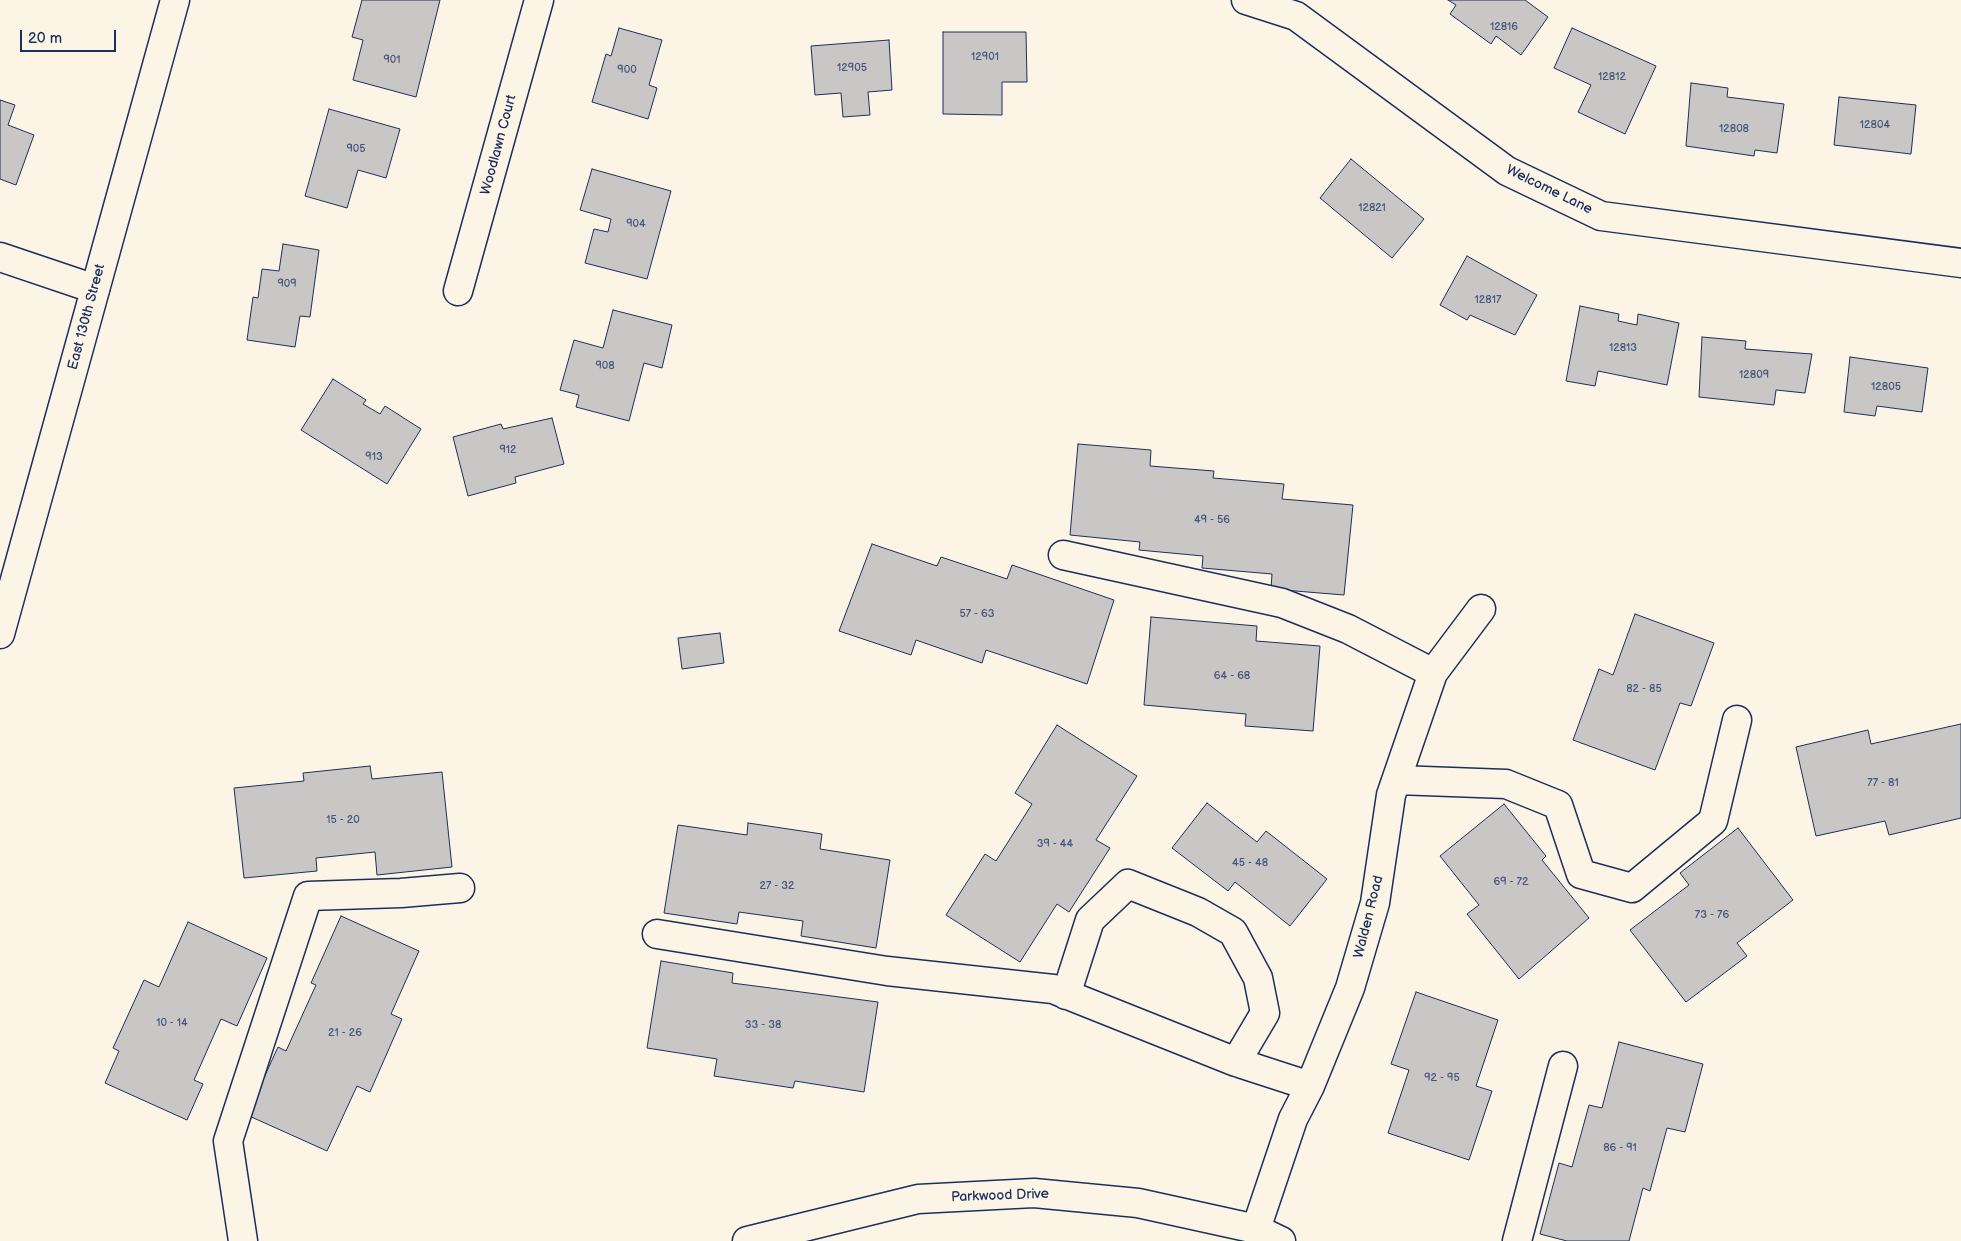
<!DOCTYPE html>
<html>
<head>
<meta charset="utf-8">
<style>
  body { margin:0 }
  #map { position:relative; width:1961px; height:1241px; overflow:hidden; background:#fcf5e5; font-family:"Balsamiq Sans",sans-serif }
  canvas { display:block }
  .scale { position:absolute; left:20px; top:30px; width:96px; height:22px; box-sizing:border-box; border:2px solid #1b2f5e; border-top:0; padding-left:6px; font-size:15px; line-height:18px; white-space:nowrap; color:#1b2f5e; -webkit-text-stroke:4px #fcf5e5; paint-order:stroke }
</style>
</head>
<body>
<div id="map">
<canvas width="1961" height="1241"></canvas>
<div class="scale">20 m</div>
</div>
<script>
const context = document.querySelector('canvas').getContext('2d');
context.lineJoin = 'round';
function fillPath(path, color) {
  context.fillStyle = color;
  context.fill(path, 'evenodd');
}
function poly(rows) {
  const path = new Path2D();
  for (const r of rows) {
    path.moveTo(r[0], r[1]);
    for (let i = 2; i < r.length; i += 2) path.lineTo(r[i], r[i + 1]);
  }
  return path;
}
function trace(path, color, width, dash) {
  context.strokeStyle = color;
  context.lineWidth = width;
  context.lineCap = dash ? 'butt' : 'round';
  context.setLineDash(dash || []);
  context.stroke(path);
}
function write(font, color, halo, rows, align = 'center') {
  context.font = font + ' "Balsamiq Sans",sans-serif';
  context.lineWidth = 4;
  context.setLineDash([]);
  context.textBaseline = 'middle';
  context.strokeStyle = halo;
  context.fillStyle = color;
  for (const [text, x, y, turn = 0] of rows) {
    context.save();
    context.translate(x, y);
    context.rotate((+turn || 0) * Math.PI / 180);
    context.textAlign = isNaN(turn) ? turn : align;
    if (halo) context.strokeText(text, 0, 0);
    context.fillText(text, 0, 0);
    context.restore();
  }
}
const building = poly([
  [362,0,440,0,416,97,353,80,363,40,352,37,362,0],
  [1448,0,1525,0,1548,17,1521,55,1496,36,1491,44,1450,14,1456,5,1448,0],
  [619,28,662,40,649,85,657,88,648,119,592,102,606,54,611,56,619,28],
  [1572,28,1656,66,1625,134,1578,112,1591,85,1554,68,1572,28],
  [943,32,1026,32,1027,82,1002,82,1002,115,943,114,943,32],
  [889,40,892,90,868,92,870,115,843,117,841,93,815,95,811,46,889,40],
  [1691,83,1728,88,1727,97,1784,104,1777,153,1755,150,1754,156,1686,146,1691,83],
  [1839,97,1916,105,1911,154,1834,145,1839,97],
  [0,100,15,105,8,125,34,135,16,185,0,179,0,100],
  [329,109,400,129,386,178,358,170,347,208,305,196,329,109],
  [1351,159,1424,219,1392,258,1320,198,1351,159],
  [592,169,671,191,647,279,585,263,594,229,608,232,611,219,580,210,592,169],
  [283,244,319,250,310,317,300,316,295,347,247,340,253,297,258,298,262,269,279,271,283,244],
  [1467,256,1537,295,1515,335,1470,315,1467,320,1440,305,1467,256],
  [1580,306,1619,314,1618,321,1637,325,1638,314,1679,323,1667,385,1598,371,1595,386,1566,381,1580,306],
  [613,310,672,325,662,368,644,363,629,421,576,407,579,395,560,390,574,340,603,348,613,310],
  [1702,337,1746,341,1745,349,1812,354,1805,393,1776,390,1774,405,1699,397,1702,337],
  [1850,357,1928,368,1922,412,1877,406,1875,416,1844,412,1850,357],
  [333,379,366,400,363,404,380,414,385,406,421,429,387,484,301,430,333,379],
  [552,418,564,464,515,477,516,483,468,496,453,437,501,424,503,429,552,418],
  [1078,444,1151,450,1150,466,1214,471,1213,478,1284,484,1282,499,1353,505,1344,595,1271,589,1272,574,1202,568,1203,556,1139,550,1140,542,1070,535,1078,444],
  [872,544,937,566,941,557,1007,579,1012,565,1114,600,1087,684,986,650,982,663,916,640,911,655,839,631,872,544],
  [1635,614,1714,643,1691,706,1680,703,1655,770,1573,740,1599,669,1613,675,1635,614],
  [1151,617,1257,626,1256,641,1320,646,1313,731,1245,726,1246,714,1144,705,1151,617],
  [720,633,724,663,682,669,678,638,720,633],
  [1961,724,1961,818,1889,835,1885,821,1816,836,1796,747,1868,730,1871,744,1961,724],
  [1057,725,1137,776,1096,840,1110,848,1069,912,1057,904,1020,962,946,915,985,854,996,861,1032,804,1015,793,1057,725],
  [370,766,372,779,442,772,452,867,377,875,375,852,316,858,317,871,244,878,234,788,304,781,303,773,370,766],
  [1207,803,1257,842,1266,831,1327,879,1290,926,1235,882,1228,891,1172,848,1207,803],
  [1504,804,1546,856,1542,860,1589,918,1519,979,1467,914,1479,905,1440,856,1504,804],
  [748,823,822,834,820,849,890,860,876,948,801,936,803,921,739,912,737,924,664,913,678,825,747,835,748,823],
  [1738,828,1793,900,1737,943,1747,956,1686,1002,1630,930,1689,885,1680,873,1738,828],
  [341,916,419,951,391,1014,402,1019,370,1092,357,1086,327,1151,247,1115,278,1047,286,1051,316,985,311,983,341,916],
  [188,922,267,958,237,1026,221,1019,194,1080,203,1084,187,1120,105,1083,119,1051,113,1048,144,980,159,987,188,922],
  [661,961,733,973,732,983,878,1002,864,1092,795,1081,793,1088,714,1076,717,1059,647,1048,661,961],
  [1416,992,1498,1020,1476,1086,1492,1091,1469,1160,1388,1133,1409,1070,1391,1064,1416,992],
  [1619,1042,1703,1064,1685,1132,1667,1128,1650,1191,1643,1188,1629,1241,1567,1241,1540,1234,1559,1163,1572,1167,1589,1105,1602,1108,1619,1042]
]);
fillPath(building, '#c8c7c6');
trace(building, '#1b2f5e', 1);
const minor = poly([
  [1246,0,1296,16,1507,171,1601,216,1961,263],
  [0,257,95,289],
  [458,291,539,0],
  [1063,555,1282,603,1348,629,1433,673],
  [1397,780,1506,784,1558,805,1581,874,1632,888,1713,821,1737,720],
  [657,934,887,971,1053,989,1236,1062,1310,1086],
  [1066,995,1090,920,1128,884,1198,912,1233,932,1258,978,1265,1013,1236,1062],
  [1256,1229,1293,1119,1310,1086,1350,988,1375,903,1391,795,1433,673,1481,609],
  [243,1241,228,1141,308,896,401,893,460,888],
  [1517,1241,1563,1066]
]);
const tertiary = poly([
  [0,634,175,0],
  [747,1241,918,1199,1034,1193,1138,1203,1256,1229,1281,1241]
]);
trace(minor, '#1b2f5e', 31);
trace(tertiary, '#1b2f5e', 31);
trace(minor, '#fcf5e5', 28);
trace(tertiary, '#fcf5e5', 28);
write('11px', '#465578', null, [
  ["12816",1504,27],
  ["12901",985,57],
  ["901",392,60],
  ["12905",852,68],
  ["900",627,70],
  ["12812",1612,77],
  ["12804",1875,125],
  ["12808",1734,129],
  ["905",356,149],
  ["12821",1372,208],
  ["904",636,224],
  ["909",287,284],
  ["12817",1488,300],
  ["12813",1623,348],
  ["908",605,366],
  ["12809",1754,375],
  ["12805",1886,387],
  ["912",508,450],
  ["913",374,457],
  ["49 - 56",1212,520],
  ["57 - 63",977,614],
  ["64 - 68",1232,676],
  ["82 - 85",1644,689],
  ["77 - 81",1883,783],
  ["15 - 20",343,820],
  ["39 - 44",1055,844],
  ["45 - 48",1250,863],
  ["69 - 72",1511,882],
  ["27 - 32",777,886],
  ["73 - 76",1712,915],
  ["10 - 14",172,1023],
  ["33 - 38",763,1025],
  ["21 - 26",345,1033],
  ["92 - 95",1442,1078],
  ["86 - 91",1620,1148]
]);
write('14px', '#1b2f5e', '#fcf5e5', [
  ["Woodlawn Court",499,145,-75],
  ["Welcome Lane",1549,190,26],
  ["East 130th Street",87,317,-75],
  ["Walden Road",1369,917,-76],
  ["Parkwood Drive",1000,1196,-2]
]);
</script>
</body>
</html>
